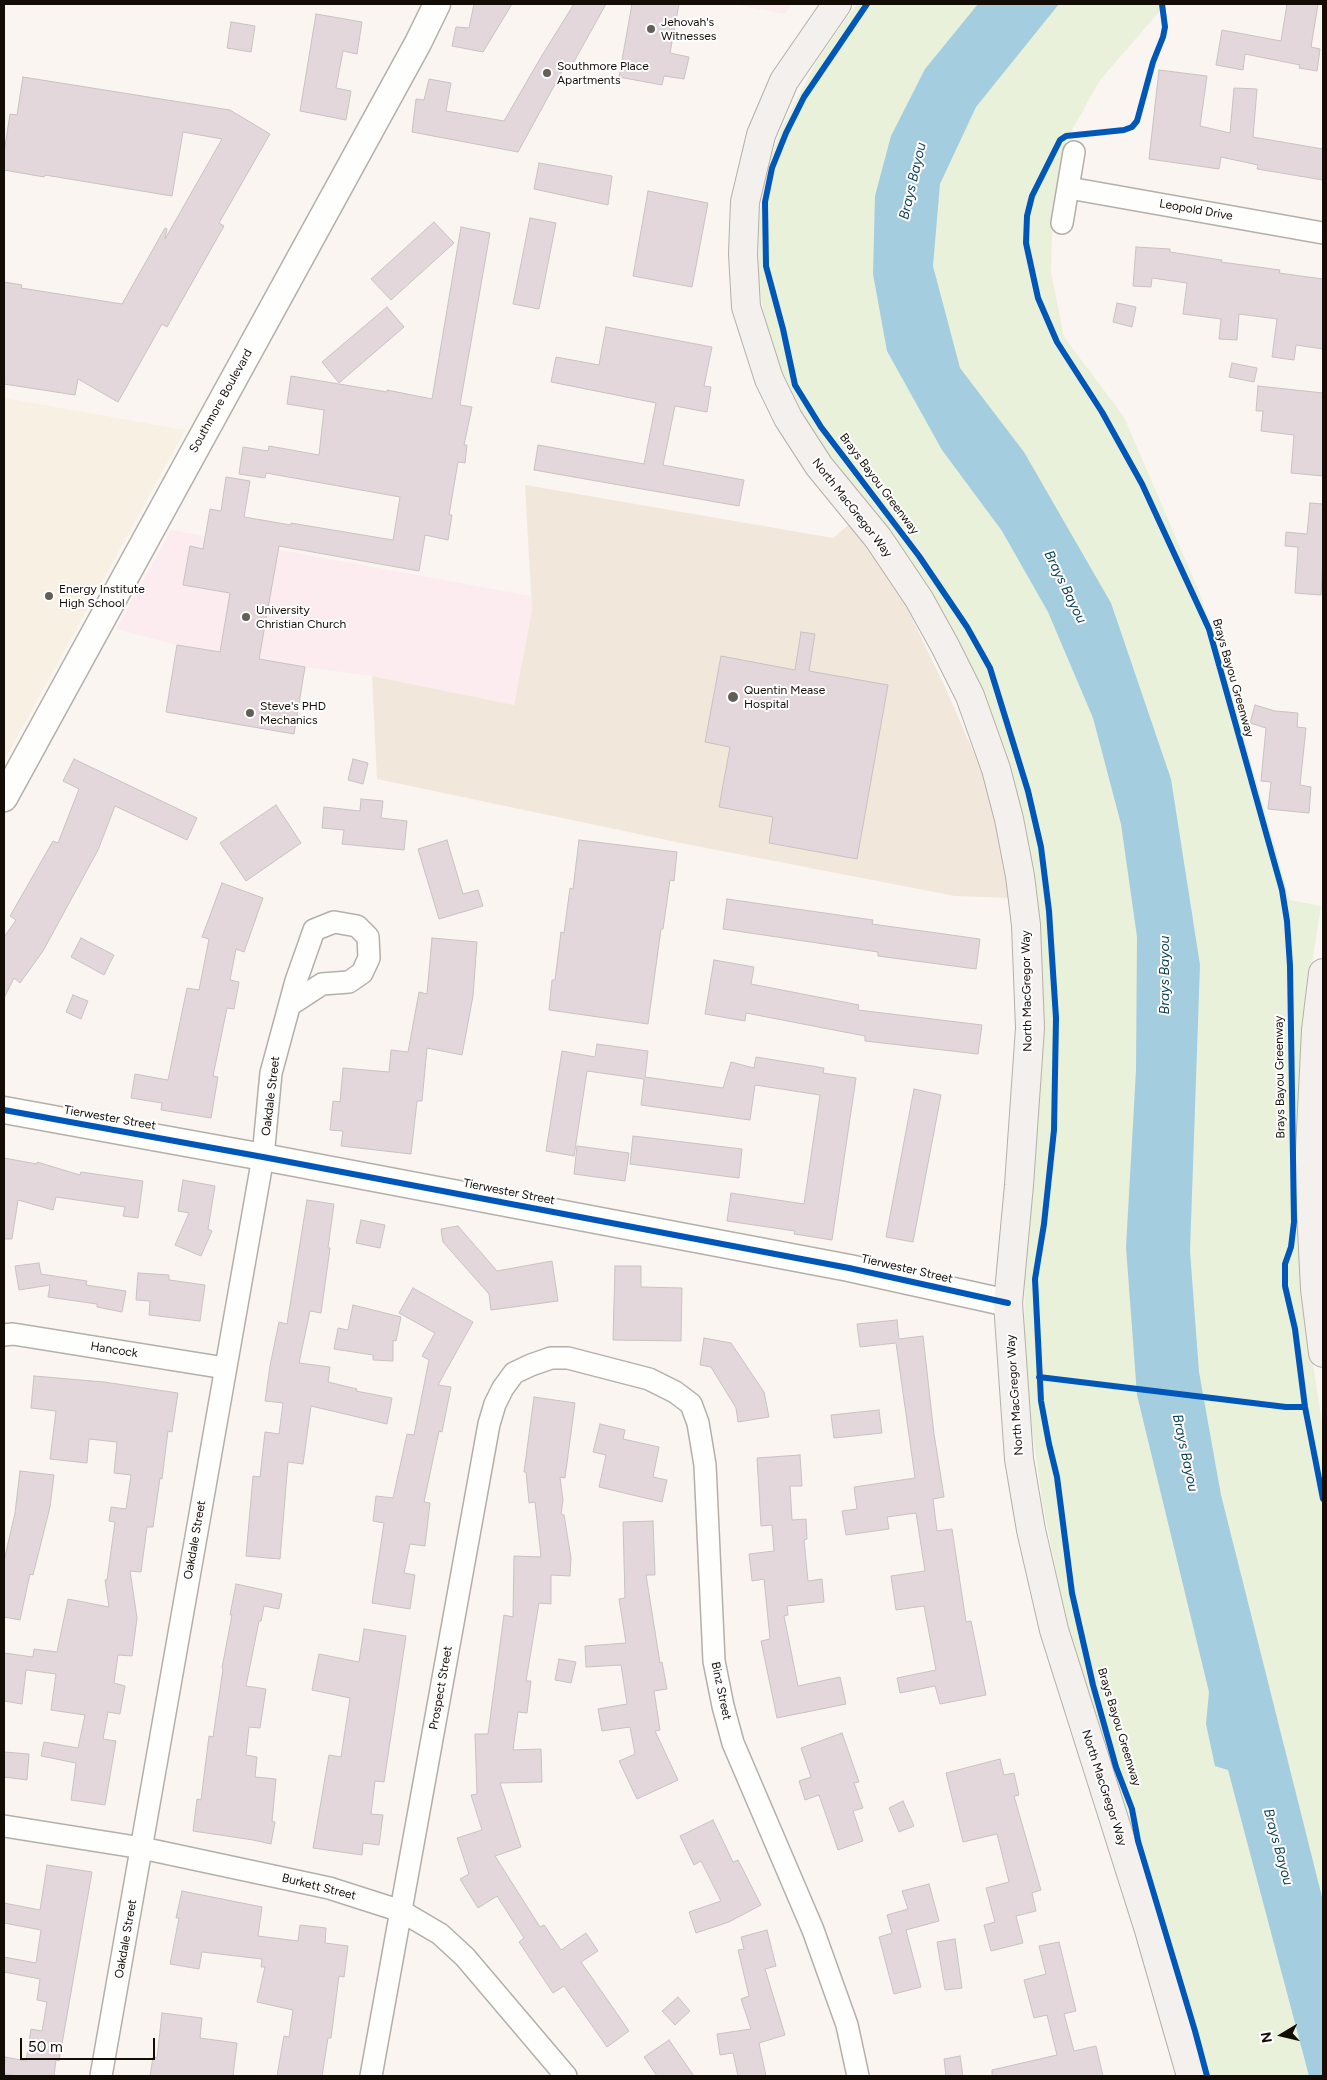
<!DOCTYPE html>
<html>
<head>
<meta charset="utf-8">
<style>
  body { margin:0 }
  #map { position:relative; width:1327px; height:2080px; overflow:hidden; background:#faf5f0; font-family:Figtree,sans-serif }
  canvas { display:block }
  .frame { position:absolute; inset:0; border:5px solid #140d06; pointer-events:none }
  .north { position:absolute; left:1257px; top:2010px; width:50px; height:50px; -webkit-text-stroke:4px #fff; paint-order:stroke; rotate:261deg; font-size:14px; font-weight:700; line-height:20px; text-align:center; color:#140d06 }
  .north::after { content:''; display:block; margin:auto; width:18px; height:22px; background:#140d06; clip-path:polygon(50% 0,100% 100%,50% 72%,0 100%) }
  .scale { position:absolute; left:20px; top:2038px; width:135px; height:22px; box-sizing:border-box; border:2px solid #140d06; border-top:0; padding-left:6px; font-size:15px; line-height:18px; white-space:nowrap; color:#140d06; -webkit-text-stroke:4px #fff; paint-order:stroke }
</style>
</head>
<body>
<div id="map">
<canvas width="1327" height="2080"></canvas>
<div class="frame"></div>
<div class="north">N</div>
<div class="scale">50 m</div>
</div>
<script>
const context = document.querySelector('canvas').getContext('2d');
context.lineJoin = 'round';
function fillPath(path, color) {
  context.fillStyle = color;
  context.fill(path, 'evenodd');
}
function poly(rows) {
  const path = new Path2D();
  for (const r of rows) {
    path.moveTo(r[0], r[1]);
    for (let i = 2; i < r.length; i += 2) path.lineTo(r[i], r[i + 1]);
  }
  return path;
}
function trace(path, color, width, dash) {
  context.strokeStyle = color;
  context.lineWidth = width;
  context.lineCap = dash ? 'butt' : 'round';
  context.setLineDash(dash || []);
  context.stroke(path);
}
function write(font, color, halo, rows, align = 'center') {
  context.font = font + ' Figtree,sans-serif';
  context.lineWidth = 4;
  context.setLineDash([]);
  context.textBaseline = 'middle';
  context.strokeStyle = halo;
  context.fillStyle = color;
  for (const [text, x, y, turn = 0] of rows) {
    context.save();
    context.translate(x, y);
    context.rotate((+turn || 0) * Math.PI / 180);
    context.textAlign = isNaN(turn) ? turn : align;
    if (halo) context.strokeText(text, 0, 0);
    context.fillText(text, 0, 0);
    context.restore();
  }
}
fillPath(poly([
  [731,4,792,4,785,14],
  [171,530,531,596,532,610,514,705,372,676,305,667,177,645,116,629]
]), '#fcecef');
fillPath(poly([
  [525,485,833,538,852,522,894,581,946,689,982,772,999,838,1011,898,955,896,681,843,377,779,372,676,514,705,532,610]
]), '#f2e7db');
fillPath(poly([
  [4,398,185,430,4,761]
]), '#f8f0e2');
fillPath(poly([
  [857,4,1166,4,1100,80,1066,141,1053,205,1051,272,1064,337,1124,417,1201,596,1224,666,1290,900,1321,906,1302,1028,1300,1208,1304,1306,1323,1429,1323,2076,1199,2076,1107,1749,1067,1624,1043,1506,1032,1428,1024,1346,1025,1249,1044,1037,1042,950,1033,872,1009,771,786,388,768,339,758,280,759,217,769,163,782,127,818,59]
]), '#e9f1db');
fillPath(poly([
  [978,4,1059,4,976,107,940,184,933,266,960,368,1024,452,1111,603,1171,779,1200,965,1190,1251,1199,1372,1221,1495,1323,1901,1323,2076,1309,2076,1228,1770,1215,1766,1206,1724,1209,1692,1137,1395,1126,1247,1136,1070,1137,937,1121,824,1093,718,1048,612,1002,531,942,450,887,351,873,274,875,196,891,136,925,69]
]), '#a5cde0');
const building = poly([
  [474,4,512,4,483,52,452,46,456,27,469,28,474,4],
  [574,4,606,4,571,67,565,66,518,152,412,132,416,99,424,100,429,79,451,83,446,111,504,121,541,57,574,4],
  [632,4,679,4,670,53,689,57,684,79,664,76,662,85,619,77,632,4],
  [1287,4,1318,4,1311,47,1320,49,1317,71,1299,68,1300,65,1245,54,1243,70,1216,65,1222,30,1281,41,1287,4],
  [316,14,362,22,357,54,343,51,336,88,351,91,346,120,300,111,316,14],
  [231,22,255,26,251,52,227,48,231,22],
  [1159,70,1207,76,1200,126,1230,133,1234,88,1257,89,1253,137,1323,149,1323,180,1257,169,1258,165,1221,157,1219,169,1149,159,1159,70],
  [23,77,230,110,270,134,219,223,224,226,167,327,162,324,118,402,78,379,75,395,4,384,4,282,22,285,21,288,122,304,165,228,167,229,165,239,222,139,183,132,172,196,45,175,44,177,4,170,4,153,10,114,17,115,23,77],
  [539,163,612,176,608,205,534,189,539,163],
  [648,191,708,203,692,287,633,276,648,191],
  [530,218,556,223,539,309,513,304,530,218],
  [434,222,454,243,391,300,371,279,434,222],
  [461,227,490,233,460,405,472,407,464,445,467,445,465,463,458,462,449,515,452,515,448,540,425,535,419,571,279,546,259,659,305,667,294,734,166,712,177,645,220,652,230,593,183,585,190,546,203,549,210,509,221,511,226,477,250,481,244,517,291,525,291,523,393,540,400,497,266,473,265,478,239,474,243,447,268,451,269,446,319,455,324,410,287,404,291,376,387,392,387,390,432,399,461,227],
  [1136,247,1170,249,1170,252,1222,260,1221,262,1280,270,1279,273,1323,279,1323,349,1296,345,1294,360,1272,357,1277,319,1239,314,1237,340,1219,339,1221,319,1183,314,1187,283,1152,278,1151,287,1133,286,1136,247],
  [1117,303,1136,307,1132,327,1113,322,1117,303],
  [387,307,404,327,339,383,322,362,387,307],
  [606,327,712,347,704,386,711,387,707,412,675,406,663,465,744,480,739,506,534,470,538,445,644,464,656,403,551,382,556,357,599,365,606,327],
  [1232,363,1257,368,1254,382,1229,377,1232,363],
  [1258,386,1323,393,1323,476,1291,473,1294,435,1261,431,1263,411,1256,411,1258,386],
  [1310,503,1323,504,1323,560,1321,595,1295,593,1298,547,1285,546,1286,532,1307,534,1310,503],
  [801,632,815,634,809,671,888,685,857,859,769,843,773,817,719,807,730,747,705,742,721,656,795,670,801,632],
  [1255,705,1275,711,1298,713,1297,727,1306,728,1300,785,1311,787,1309,813,1268,809,1271,782,1261,781,1266,728,1250,723,1255,705],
  [74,759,197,818,187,840,115,806,98,850,43,951,20,983,14,978,4,998,4,937,16,920,10,916,53,841,58,843,79,789,63,781,74,759],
  [353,759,368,763,363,784,348,780,353,759],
  [361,799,383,801,381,818,407,821,404,850,342,844,344,830,322,828,324,807,360,811,361,799],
  [276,805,301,843,246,881,220,843,276,805],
  [447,840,463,894,478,890,483,906,439,919,418,849,447,840],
  [579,840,677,852,674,881,670,880,663,929,661,929,648,1024,549,1010,552,980,555,980,561,932,564,933,570,888,573,889,579,840],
  [222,883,263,898,244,952,236,949,230,980,239,982,234,1009,227,1008,213,1076,218,1077,211,1118,161,1110,162,1103,131,1098,135,1074,168,1080,187,988,199,990,209,939,202,937,222,883],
  [727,899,873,920,872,924,980,939,976,969,878,956,878,952,723,929,727,899],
  [81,938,114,955,104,975,71,957,81,938],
  [432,938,477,942,473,996,462,1055,427,1048,422,1101,417,1101,411,1154,341,1146,343,1131,330,1130,333,1101,340,1102,343,1068,389,1072,391,1050,408,1052,419,992,427,994,432,938],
  [714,960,754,967,751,984,859,1005,858,1010,982,1025,978,1054,865,1041,865,1036,746,1013,745,1021,705,1014,714,960],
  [73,995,88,1001,81,1019,66,1012,73,995],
  [597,1044,648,1051,645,1077,723,1088,731,1062,754,1068,756,1057,824,1068,823,1073,856,1078,832,1240,794,1234,795,1231,727,1221,731,1193,804,1204,820,1095,755,1085,750,1120,641,1105,644,1079,587,1071,574,1156,546,1151,562,1051,595,1057,597,1044],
  [914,1089,941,1095,913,1242,886,1237,914,1089],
  [633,1136,742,1149,739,1178,630,1164,633,1136],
  [577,1146,629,1153,625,1181,574,1174,577,1146],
  [4,1158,37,1164,37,1162,80,1175,81,1172,143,1181,138,1218,123,1216,125,1207,56,1197,53,1210,18,1200,12,1239,4,1239,4,1158],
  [183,1180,215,1186,208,1229,212,1231,201,1256,175,1245,189,1213,178,1211,183,1180],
  [307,1200,334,1204,328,1248,330,1248,321,1313,310,1311,299,1363,330,1367,328,1382,357,1389,356,1391,392,1398,387,1424,311,1406,303,1464,288,1462,280,1559,246,1556,253,1476,260,1477,265,1432,279,1434,283,1403,265,1401,270,1366,279,1322,287,1324,307,1200],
  [361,1220,385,1225,380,1248,356,1243,361,1220],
  [458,1226,497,1271,552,1261,558,1301,491,1310,489,1294,443,1242,441,1229,458,1226],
  [39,1263,41,1274,87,1281,86,1285,126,1291,122,1312,97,1307,97,1304,48,1297,50,1285,19,1290,15,1266,39,1263],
  [615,1266,641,1266,641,1287,682,1288,681,1341,613,1340,615,1266],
  [138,1273,169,1275,169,1280,205,1285,200,1321,149,1315,150,1301,136,1300,138,1273],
  [413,1288,473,1322,438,1385,451,1387,442,1432,439,1431,424,1502,430,1503,425,1546,410,1544,404,1573,415,1575,410,1609,372,1603,384,1523,373,1521,376,1496,393,1498,407,1434,414,1435,429,1360,422,1356,435,1333,399,1313,413,1288],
  [353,1305,401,1317,396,1341,393,1340,393,1361,373,1360,373,1355,334,1349,338,1328,348,1330,353,1305],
  [897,1320,899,1339,923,1336,934,1434,944,1497,933,1499,937,1531,952,1529,966,1622,971,1621,986,1695,940,1704,935,1686,900,1693,897,1678,936,1670,924,1606,896,1610,891,1576,925,1571,916,1513,887,1517,889,1529,846,1535,842,1511,857,1509,854,1487,915,1478,896,1343,860,1347,857,1324,897,1320],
  [704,1338,731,1343,764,1392,769,1417,738,1422,736,1408,711,1367,700,1365,704,1338],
  [34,1376,104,1382,178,1393,172,1432,168,1431,162,1479,160,1478,153,1527,147,1527,141,1572,130,1571,137,1618,132,1656,118,1655,114,1683,125,1686,120,1714,108,1712,103,1739,116,1741,105,1805,71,1800,76,1763,41,1756,44,1742,78,1748,85,1715,51,1710,56,1674,26,1670,22,1704,4,1701,4,1653,33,1657,34,1649,57,1652,68,1599,109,1607,105,1580,107,1580,115,1522,109,1521,111,1507,126,1509,131,1475,114,1473,117,1442,89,1439,87,1463,50,1459,56,1411,31,1408,34,1376],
  [534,1397,575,1403,565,1478,560,1477,563,1500,561,1514,564,1515,571,1558,570,1576,551,1575,551,1604,539,1603,526,1681,531,1681,527,1713,518,1712,513,1750,541,1749,542,1782,500,1783,521,1847,495,1856,540,1927,544,1925,561,1950,586,1933,598,1951,581,1962,629,2031,607,2047,564,1986,553,1993,519,1942,524,1938,497,1896,478,1908,460,1879,469,1874,457,1838,482,1830,471,1795,477,1794,475,1734,488,1734,504,1615,513,1617,514,1556,541,1557,535,1502,529,1503,526,1472,524,1472,534,1397],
  [879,1410,882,1433,834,1438,831,1415,879,1410],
  [600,1424,625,1430,623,1439,659,1447,653,1477,667,1480,662,1502,599,1487,606,1455,593,1452,600,1424],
  [800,1455,802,1486,790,1486,792,1520,806,1519,807,1539,804,1540,808,1581,822,1579,824,1602,787,1606,788,1615,784,1616,798,1686,840,1677,846,1704,777,1718,761,1641,770,1639,764,1579,752,1581,749,1554,774,1551,772,1525,761,1526,757,1458,800,1455],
  [20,1471,54,1475,50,1507,33,1575,30,1574,20,1620,4,1617,4,1561,15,1513,20,1471],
  [653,1521,655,1575,646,1575,660,1663,662,1662,667,1689,654,1691,660,1730,655,1731,678,1780,637,1799,619,1761,635,1754,630,1727,602,1731,598,1709,627,1704,621,1665,586,1667,585,1646,626,1643,619,1599,625,1598,623,1522,653,1521],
  [236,1584,282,1594,279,1609,264,1606,261,1621,259,1621,246,1686,266,1689,260,1728,249,1727,246,1755,257,1757,255,1777,276,1779,272,1821,275,1822,271,1844,253,1840,193,1831,197,1799,201,1800,209,1736,213,1737,223,1669,222,1668,232,1615,230,1615,236,1584],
  [364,1629,406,1636,384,1782,375,1781,371,1814,383,1815,379,1845,363,1843,362,1855,313,1848,329,1755,341,1757,350,1698,312,1690,319,1654,359,1662,364,1629],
  [559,1659,576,1662,571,1683,555,1680,559,1659],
  [842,1733,859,1782,854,1783,863,1808,853,1811,863,1841,838,1850,819,1795,805,1800,799,1781,811,1777,801,1748,842,1733],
  [4,1752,29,1754,27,1780,4,1777,4,1752],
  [1000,1759,1004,1775,1014,1773,1019,1795,1014,1796,1041,1890,1032,1893,1036,1911,1016,1916,1023,1943,991,1951,984,1925,995,1922,986,1888,1009,1882,997,1834,963,1842,946,1773,1000,1759],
  [903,1801,914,1826,899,1832,889,1808,903,1801],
  [713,1820,733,1862,738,1860,761,1905,729,1922,696,1933,689,1912,721,1901,701,1861,694,1865,680,1836,713,1820],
  [47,1865,92,1872,59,2061,56,2060,54,2076,17,2076,4,2074,5,2057,26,2061,31,2029,42,2031,47,2002,37,2000,40,1979,4,1972,4,1957,36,1963,41,1930,4,1923,4,1903,40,1910,47,1865],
  [929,1884,939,1921,906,1930,921,1987,894,1994,879,1937,892,1933,887,1915,908,1909,902,1891,929,1884],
  [182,1891,262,1907,258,1936,298,1941,300,1925,326,1928,325,1943,348,1946,344,1977,339,1976,331,2038,328,2038,322,2076,277,2076,284,2036,289,2037,293,2010,257,2002,265,1967,261,1967,262,1959,202,1952,199,1969,170,1964,179,1918,176,1918,182,1891],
  [767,1930,776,1966,765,1969,785,2035,759,2043,766,2076,738,2076,733,2053,720,2055,717,2034,751,2029,741,1999,749,1996,738,1950,744,1949,741,1937,767,1930],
  [955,1939,962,1988,945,1990,937,1942,955,1939],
  [1059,1942,1076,2011,1064,2014,1074,2051,1096,2046,1103,2076,992,2076,992,2070,1057,2055,1047,2015,1034,2018,1024,1980,1046,1974,1039,1946,1059,1942],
  [678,1997,690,2011,675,2025,662,2011,678,1997],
  [162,2013,202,2018,200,2038,237,2043,233,2076,150,2076,153,2057,157,2058,162,2013],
  [669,2040,694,2076,657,2076,644,2057,669,2040],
  [960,2056,963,2076,946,2076,944,2059,960,2056]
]);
fillPath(building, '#e3d7dc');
trace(building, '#c8c2c3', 1);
const minor = poly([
  [1069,188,1323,233],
  [1062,223,1074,152],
  [4,1335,13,1334,225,1368],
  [4,1826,142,1848,329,1888,401,1911,440,1934,465,1957,566,2076],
  [101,2076,263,1157,271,1073,296,981,314,930,334,922,357,926,368,937,369,958,362,973,349,982,322,984,290,1005],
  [371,2076,489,1424,495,1404,503,1388,514,1373,531,1365,551,1358,568,1358,649,1379,675,1392,691,1404,698,1423,705,1465,714,1661,723,1706,733,1743,813,1930,847,2025,858,2076]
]);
const tertiary = poly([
  [4,798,418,43,437,4],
  [4,1110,263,1157,849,1268,1008,1303]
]);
const secondary = poly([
  [837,4,784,81,761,135,745,202,743,254,746,307,769,379,788,418,819,466,878,538,919,599,945,646,970,696,996,769,1009,819,1020,876,1026,925,1030,1028,1019,1185,1008,1303,1019,1459,1031,1530,1054,1630,1149,1930,1191,2076],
  [1323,973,1316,1030,1309,1170,1315,1289,1323,1353]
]);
trace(minor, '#b5afa9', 24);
trace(tertiary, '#b5afa9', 29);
trace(secondary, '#b5afa9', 30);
trace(minor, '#fefefd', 21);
trace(tertiary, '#fefefd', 26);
trace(secondary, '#f3f0ed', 28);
trace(poly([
  [867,4,804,97,786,133,772,168,765,202,766,266,783,329,795,385,821,427,919,556,967,627,990,668,1028,791,1041,847,1049,911,1056,1018,1054,1130,1044,1224,1035,1279,1041,1401,1049,1444,1057,1477,1072,1593,1093,1685,1116,1767,1132,1809,1138,1841,1195,2031,1207,2076],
  [1162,4,1165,27,1163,37,1153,62,1137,121,1132,127,1124,130,1066,136,1060,140,1032,196,1027,216,1026,243,1038,298,1057,342,1102,412,1142,484,1209,629,1282,890,1287,921,1290,966,1294,1222,1291,1247,1285,1264,1285,1286,1295,1329,1305,1407,1323,1499],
  [4,1110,263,1157,849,1268,1008,1303],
  [1039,1377,1286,1407,1305,1407]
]), '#0057b8', 6);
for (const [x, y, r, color] of [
  [651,29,5,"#645e58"],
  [547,73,5,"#645e58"],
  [49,596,5,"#645e58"],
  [246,617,5,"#645e58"],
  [733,697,6,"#645e58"],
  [250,713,5,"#645e58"]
]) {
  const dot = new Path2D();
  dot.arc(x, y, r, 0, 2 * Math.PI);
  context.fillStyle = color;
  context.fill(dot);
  trace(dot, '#fff', 2);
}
write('12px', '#140d06', '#fff', [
  ["Jehovah's",661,22],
  ["Witnesses",661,36],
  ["Southmore Place",557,66],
  ["Apartments",557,80],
  ["Energy Institute",59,589],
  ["High School",59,603],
  ["University",256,610],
  ["Christian Church",256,624],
  ["Quentin Mease",744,690],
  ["Hospital",744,704],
  ["Steve's PHD",260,706],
  ["Mechanics",260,720]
], 'left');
write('12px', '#140d06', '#fff', [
  ["Leopold Drive",1196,210,10],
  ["Southmore Boulevard",221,401,-61],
  ["Brays Bayou Greenway",879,484,53],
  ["North MacGregor Way",852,508,52],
  ["Brays Bayou Greenway",1233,678,74],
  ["North MacGregor Way",1027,991,-91],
  ["Brays Bayou Greenway",1280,1077,-91],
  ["Oakdale Street",271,1096,-83],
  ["Tierwester Street",110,1118,10],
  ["Tierwester Street",509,1192,11],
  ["Tierwester Street",907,1269,13],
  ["Hancock",114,1350,9],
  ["North MacGregor Way",1015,1395,-94],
  ["Oakdale Street",195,1540,-80],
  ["Prospect Street",441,1688,-80],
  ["Binz Street",721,1691,78],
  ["Brays Bayou Greenway",1119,1727,73],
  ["North MacGregor Way",1104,1788,72],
  ["Burkett Street",319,1887,14],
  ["Oakdale Street",126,1939,-80]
]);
write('italic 14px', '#0b3e53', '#fff', [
  ["Brays Bayou",913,181,-77],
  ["Brays Bayou",1065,587,64],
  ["Brays Bayou",1165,975,-90],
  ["Brays Bayou",1185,1453,78],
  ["Brays Bayou",1278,1847,75]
]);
</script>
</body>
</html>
